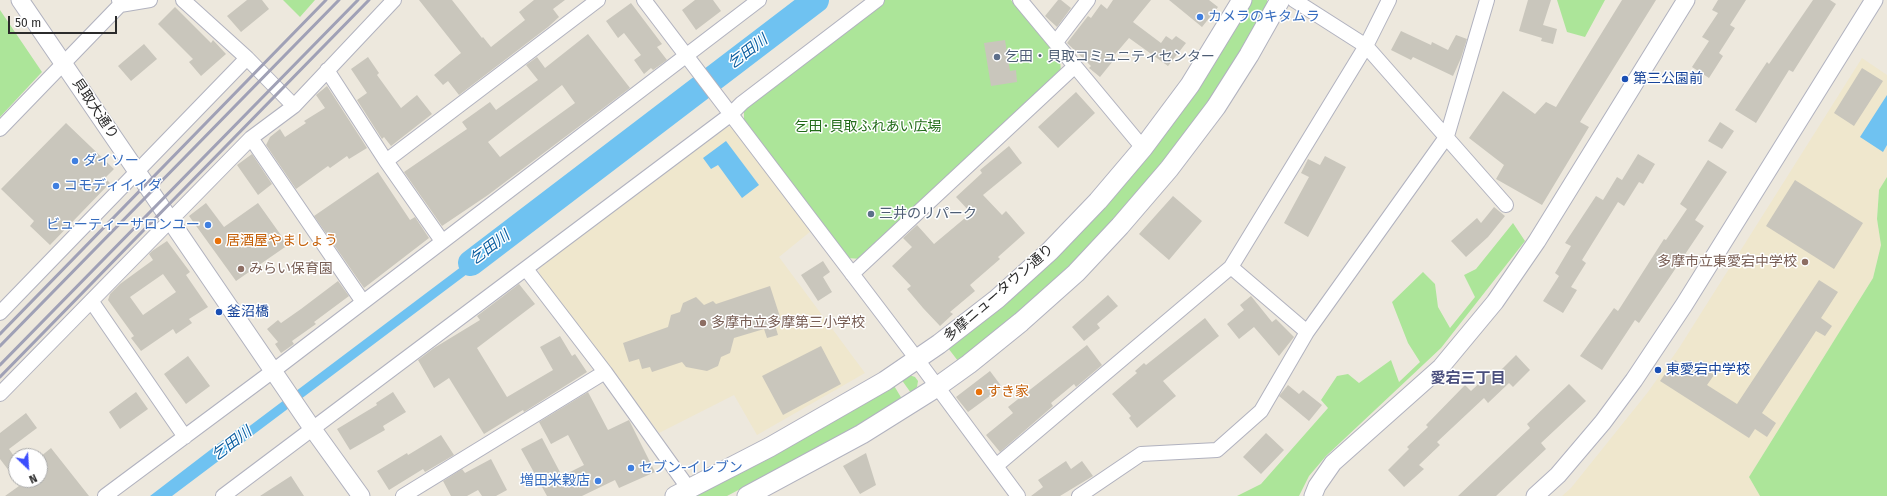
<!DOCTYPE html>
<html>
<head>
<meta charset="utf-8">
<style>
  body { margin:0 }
  #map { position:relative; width:1887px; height:496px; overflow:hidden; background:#ede8dd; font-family:"Fira Sans",sans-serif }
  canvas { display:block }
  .north { position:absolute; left:8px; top:448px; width:40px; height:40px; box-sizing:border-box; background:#fff; border:1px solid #aaa; border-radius:50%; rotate:155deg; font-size:11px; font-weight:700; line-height:16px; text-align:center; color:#2b2b2b }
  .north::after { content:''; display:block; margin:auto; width:14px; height:18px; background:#3b4dfd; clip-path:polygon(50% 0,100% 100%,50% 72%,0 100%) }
  .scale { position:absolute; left:8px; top:16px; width:109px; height:18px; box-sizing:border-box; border:2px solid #2b2b2b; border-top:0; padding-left:5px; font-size:12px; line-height:14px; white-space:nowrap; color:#2b2b2b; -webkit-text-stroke:3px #fff; paint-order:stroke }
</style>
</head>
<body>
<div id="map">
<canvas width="1887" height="496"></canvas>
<div class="north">N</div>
<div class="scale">50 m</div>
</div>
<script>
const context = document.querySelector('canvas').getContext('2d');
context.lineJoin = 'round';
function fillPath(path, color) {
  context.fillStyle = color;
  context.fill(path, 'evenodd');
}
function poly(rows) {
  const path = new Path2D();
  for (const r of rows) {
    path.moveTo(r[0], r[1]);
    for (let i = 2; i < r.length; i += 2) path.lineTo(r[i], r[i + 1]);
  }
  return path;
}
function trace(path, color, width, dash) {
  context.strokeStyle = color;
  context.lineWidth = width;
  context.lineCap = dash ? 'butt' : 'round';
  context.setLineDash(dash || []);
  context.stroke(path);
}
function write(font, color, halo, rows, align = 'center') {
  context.font = font + ' "Fira Sans","Noto Sans JP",sans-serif';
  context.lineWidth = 3;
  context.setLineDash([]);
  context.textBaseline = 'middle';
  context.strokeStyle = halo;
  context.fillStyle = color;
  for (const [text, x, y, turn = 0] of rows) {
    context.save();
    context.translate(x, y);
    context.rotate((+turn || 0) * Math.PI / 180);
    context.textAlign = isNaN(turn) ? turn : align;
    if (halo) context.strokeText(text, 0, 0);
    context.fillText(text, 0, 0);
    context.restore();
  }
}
fillPath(poly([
  [1862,58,1887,75,1887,177,1879,190,1877,219,1881,245,1873,278,1749,477,1760,496,1562,496,1571,488,1648,392,1679,348],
  [723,127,733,127,811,231,779,257,865,373,757,435,734,395,659,433,539,274,540,262]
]), '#efe7cd');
fillPath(poly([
  [283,0,315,0,300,17],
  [882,0,1011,0,1060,60,1061,72,862,259,847,258,744,122,744,105],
  [1251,0,1267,0,1267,5,1243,50,1211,100,1164,164,1115,220,1069,266,1014,316,958,361,948,348,1055,256],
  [1557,0,1605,0,1585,37,1567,32],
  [0,10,42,72,0,117],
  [1887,177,1887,496,1760,496,1749,477,1873,278,1881,245,1877,219,1879,190],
  [1513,223,1525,241,1441,348,1326,456,1309,476,1299,496,1201,496,1237,496,1261,484,1328,408,1321,400,1337,376,1348,374,1359,383,1391,360,1399,382,1420,362,1408,343,1392,302,1423,272,1435,284,1438,307,1450,328,1475,297,1464,275,1476,269],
  [909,375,915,377,918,381,917,387,911,393,901,379],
  [893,384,902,399,858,427,727,496,688,496]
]), '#ace599');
fillPath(poly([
  [1887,95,1887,145,1883,152,1860,137],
  [726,141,759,185,742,198,718,165,711,169,703,158],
  [498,239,503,247,172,496,150,496,244,424,247,428]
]), '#6fc2f1');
trace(poly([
  [471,263,816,0]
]), '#6fc2f1', 26);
fillPath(poly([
  [247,0,262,0,269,9,241,32,227,16],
  [419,0,452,0,482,38,483,37,491,47,525,20,519,12,534,0,565,0,553,9,559,17,548,27,459,95,448,81,443,85,434,75,461,53],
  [695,0,713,0,721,11,696,30,682,10],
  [1058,0,1061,0,1071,8,1057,27,1045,16],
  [1113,0,1151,0,1133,22,1161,43,1166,36,1172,40,1176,36,1186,43,1168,66,1129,38,1111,59,1113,61,1100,77,1089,68,1091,66,1067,43,1088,16,1091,18,1101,4,1107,9],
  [1169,0,1209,0,1218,7,1202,27],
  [1528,0,1551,0,1543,25,1557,29,1553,44,1541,41,1542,38,1519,31],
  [1622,0,1656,0,1580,122,1589,127,1542,205,1496,179,1504,165,1469,138,1503,91,1535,114,1546,102,1556,107],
  [1718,0,1746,0,1730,25,1735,28,1719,53,1723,56,1709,78,1692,67,1709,41,1702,37,1718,13,1712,10],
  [1813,0,1830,0,1836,4,1793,72,1789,70,1756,123,1735,110,1767,62,1769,64],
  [631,3,662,44,657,47,667,60,653,70,651,68,644,74,634,60,641,55,624,33,618,38,606,21],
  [175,7,211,43,213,40,226,54,201,76,189,62,193,59,158,24],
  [1401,31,1431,45,1432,42,1448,50,1456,35,1467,39,1461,58,1453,76,1413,57,1411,60,1391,50],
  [588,34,630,88,488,195,442,226,404,172,467,129,462,122,490,102,496,110,538,80,526,65,537,57,545,68],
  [562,85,575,103,500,157,488,142],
  [1005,40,1010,71,1016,70,1017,82,991,86,984,43],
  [144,44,157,59,131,81,118,66],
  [368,57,379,73,377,75,401,108,417,95,432,114,391,146,384,137,382,139,357,100,367,93,351,69],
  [1862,68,1883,81,1854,126,1834,113],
  [327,86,367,148,349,159,347,156,330,168,328,166,296,189,266,145,270,137,280,129,285,137,306,123,304,121,325,108,316,95],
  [1076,92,1095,113,1058,148,1038,127],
  [1720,122,1734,131,1722,149,1708,141],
  [66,123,114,169,105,178,110,183,50,245,30,226,34,221,1,189],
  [1009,146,1022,163,983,195,1002,215,1006,211,1025,233,998,257,1000,259,970,285,975,291,950,312,953,314,940,326,923,308,907,289,911,286,892,266,912,247,903,238,917,225,934,244,971,213,956,197,982,173,980,170],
  [252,154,272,184,258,195,237,165],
  [1638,154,1655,164,1643,184,1639,182,1624,206,1618,202,1582,260,1586,263,1571,287,1577,290,1563,313,1543,301,1559,276,1555,273,1571,246,1565,243,1596,196,1603,200,1617,177,1622,180],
  [1325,156,1346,167,1308,237,1284,223,1309,177,1301,173,1308,159,1320,165],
  [1708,160,1727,172,1695,220,1704,226,1639,323,1635,320,1602,370,1580,356,1614,308,1618,311,1664,239,1666,240,1687,209,1680,204],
  [378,172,410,220,415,217,429,238,364,288,314,216],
  [1795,180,1863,223,1834,269,1766,226],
  [1173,196,1202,221,1169,260,1139,234],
  [206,203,224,227,258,203,288,245,236,281,189,216],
  [1494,207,1505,216,1488,237,1466,257,1451,241,1477,218,1481,223],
  [167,241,190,272,186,275,208,307,189,319,192,323,176,334,173,329,141,351,131,338,134,336,108,300,110,294,120,284,153,260,149,254,152,251],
  [163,274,176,292,143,315,130,297],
  [823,261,830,272,823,277,832,292,818,301,801,275],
  [1819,280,1838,292,1821,318,1832,326,1825,336,1816,331,1762,413,1776,423,1767,437,1755,429,1749,438,1660,381,1675,360,1686,367,1690,360,1714,375,1707,385,1737,404],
  [338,281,349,296,314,322,316,324,292,341,294,344,281,353,275,344,278,342,267,329,278,320,281,323,301,309],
  [519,284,535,304,477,348,507,397,553,370,540,347,560,336,572,356,575,354,587,372,524,412,523,410,484,434,449,378,434,388,418,360,434,348,480,320,477,316],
  [770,286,782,323,775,325,778,335,767,338,764,329,734,338,730,353,721,357,718,366,707,371,686,367,682,362,652,372,650,367,642,369,639,359,629,362,623,343,668,327,671,315,680,312,683,303,696,297,704,305,713,301,716,304],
  [1108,295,1118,306,1097,324,1100,328,1084,341,1072,327],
  [1251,296,1272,322,1276,319,1294,337,1279,356,1254,327,1239,339,1227,324,1244,310,1240,305],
  [1205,318,1219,336,1163,381,1176,396,1137,428,1129,418,1131,416,1112,394,1137,373,1135,371,1144,363,1146,365],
  [1087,345,1102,365,1076,387,1074,384,1051,403,1053,406,1000,452,986,435,1013,413,1008,407],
  [821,346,841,384,783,415,762,376],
  [1516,355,1530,370,1513,387,1509,383,1488,403,1484,398,1437,442,1440,445,1419,465,1424,469,1404,487,1388,470,1409,449,1407,447,1428,427,1426,425,1465,385,1471,391,1490,373,1494,377],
  [188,356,210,386,186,404,164,374],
  [990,371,1002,387,968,412,956,397],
  [1569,384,1586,401,1541,443,1546,449,1496,496,1458,496,1530,428,1527,424],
  [1288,385,1299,394,1303,390,1322,405,1309,421,1279,396],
  [136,392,148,409,120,429,109,412],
  [393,392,406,412,383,426,385,430,350,450,337,429,377,405,376,403],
  [588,392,608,430,629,420,655,472,619,488,615,480,582,496,547,496,521,449,542,438,562,476,584,465,568,435,551,444,539,422],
  [26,413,37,428,9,449,16,459,16,480,0,459,0,433],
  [1266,433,1284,450,1261,474,1243,457],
  [441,435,454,455,425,472,423,469,389,490,377,471,407,453,408,455],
  [51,448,89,496,5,496,19,486,14,480,40,480,40,457],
  [866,453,876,485,860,494,843,466],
  [491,459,507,490,496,496,482,496,478,490,467,496,451,496,443,481,462,469,465,473],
  [1066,461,1071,469,1082,461,1093,476,1060,496,1031,496,1043,487,1038,480],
  [291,476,304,496,260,496]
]), '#c9c6bc');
const minor = poly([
  [119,0,120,5,150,0],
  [183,0,247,58,294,106],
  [644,0,910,350,1018,496],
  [1020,0,1143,148],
  [1294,0,1366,46,1506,205],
  [1056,42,1088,0],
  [327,70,386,161,442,241],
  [0,129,120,5],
  [251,138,363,302],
  [386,161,598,0],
  [1231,267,1307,332],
  [526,269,605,372,689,489],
  [852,274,1074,67],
  [92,302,185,437],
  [0,313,247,58],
  [0,394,251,138,294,106,394,0],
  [996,466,1231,267,1366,46,1389,0],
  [105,496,273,371,759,0],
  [223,496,730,115,742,103,877,0],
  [403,496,605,372],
  [1079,496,1141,454,1217,450,1261,411,1307,332,1447,136,1487,0]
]);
const tertiary = poly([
  [20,0,312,428,361,496],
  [1313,496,1317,486,1333,463,1441,367,1495,302,1537,241,1686,0],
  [1535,496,1558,475,1603,422,1634,380,1684,305,1874,0]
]);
const secondary = poly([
  [675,496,770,447,885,381,939,344,997,299,1050,251,1098,201,1143,148,1190,85,1242,0],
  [747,496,862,434,937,387,969,364,1021,322,1076,273,1120,226,1169,169,1216,107,1249,55,1280,0]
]);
trace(minor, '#b1b2bf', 16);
trace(tertiary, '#b1b2bf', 19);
trace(secondary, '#b1b2bf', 21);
trace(minor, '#fff', 14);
trace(tertiary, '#fff', 17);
trace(secondary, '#fff', 19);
trace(poly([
  [0,334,326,0],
  [0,346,339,0],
  [0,365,358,0],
  [0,377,369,0]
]), '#a0a1b6', 3);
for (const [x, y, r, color] of [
  [1200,17,4,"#3f7fe0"],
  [997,57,4,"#5c6f8a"],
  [1625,79,4,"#1a4fb4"],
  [75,161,4,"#3f7fe0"],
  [56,186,4,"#3f7fe0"],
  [871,214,4,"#5c6f8a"],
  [208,225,4,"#3f7fe0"],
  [218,241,4,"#e8710a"],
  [1805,262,4,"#8d6e63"],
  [241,269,4,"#8d6e63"],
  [219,312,4,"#1a4fb4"],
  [703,323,4,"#8d6e63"],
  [1658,370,4,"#1a4fb4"],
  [979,392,4,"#e8710a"],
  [631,468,4,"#3f7fe0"],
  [598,481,4,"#3f7fe0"]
]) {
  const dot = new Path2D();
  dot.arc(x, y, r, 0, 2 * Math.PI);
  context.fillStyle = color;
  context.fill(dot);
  trace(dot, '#fff', 1.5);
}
write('14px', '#366cbe', '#fff', [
  ["カメラのキタムラ",1208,17],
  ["ダイソー",83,161],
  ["コモディイイダ",64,186],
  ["ビューティーサロンユー",200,225,"right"],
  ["セブン-イレブン",639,468],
  ["増田米穀店",590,481,"right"]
], 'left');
write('14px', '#4e5e75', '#fff', [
  ["乞田・貝取コミュニティセンター",1005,57],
  ["三井のリパーク",879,214]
], 'left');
write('14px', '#164399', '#fff', [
  ["第三公園前",1633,79],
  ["釜沼橋",227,312],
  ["東愛宕中学校",1666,370]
], 'left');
write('14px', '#2b2b2b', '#fff', [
  ["貝取大通り",95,109,56],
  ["多摩ニュータウン通り",999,293,-41]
]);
write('14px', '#226b19', '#fff', [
  ["乞田･貝取ふれあい広場",868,127]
]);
write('14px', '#c56008', '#fff', [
  ["居酒屋やましょう",226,241],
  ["すき家",987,392]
], 'left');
write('14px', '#785e54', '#fff', [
  ["多摩市立東愛宕中学校",1797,262,"right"],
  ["みらい保育園",249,269],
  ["多摩市立多摩第三小学校",711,323]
], 'left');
write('italic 15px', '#0b5ea0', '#fff', [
  ["乞田川",748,52,-37],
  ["乞田川",490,248,-37],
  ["乞田川",232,444,-37]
]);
write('bold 15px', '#4a4f7d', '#fff', [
  ["愛宕三丁目",1468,379]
]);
</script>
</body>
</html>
